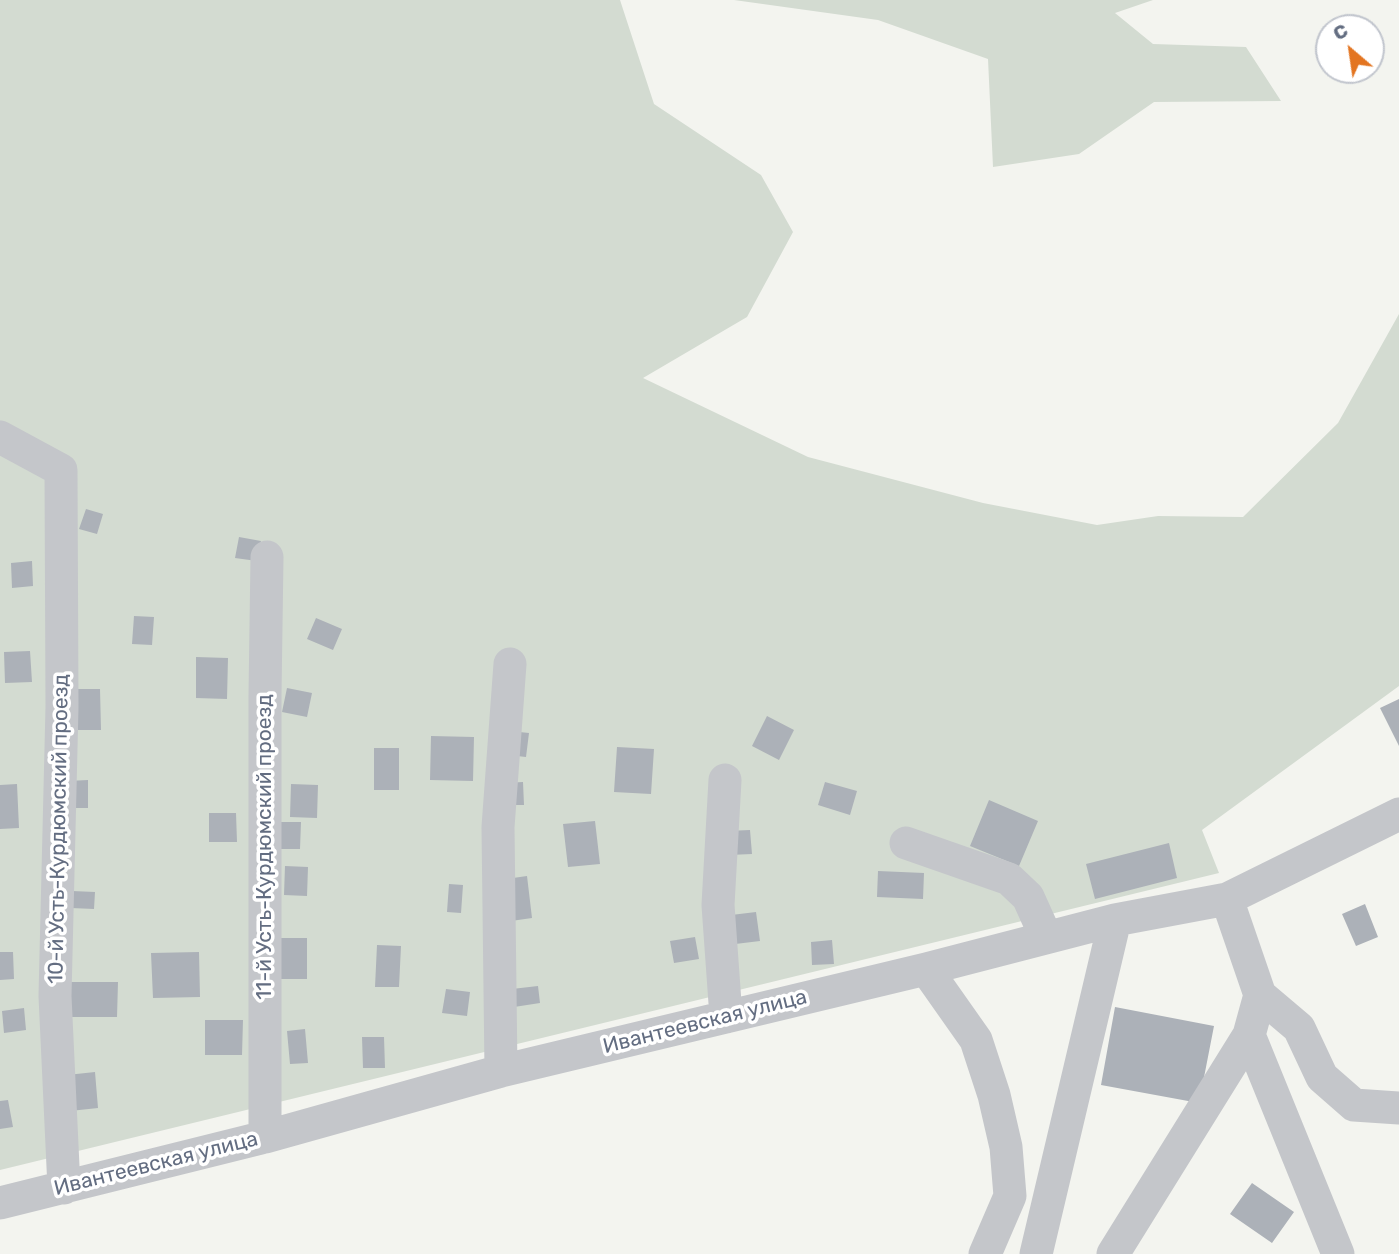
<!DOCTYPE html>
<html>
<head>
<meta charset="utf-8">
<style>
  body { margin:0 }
  #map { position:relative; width:1399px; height:1254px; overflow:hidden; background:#f3f4ef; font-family:Rubik,sans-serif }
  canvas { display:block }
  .north { position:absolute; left:1315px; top:14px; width:70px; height:70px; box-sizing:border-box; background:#fff; border:2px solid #c1c5cd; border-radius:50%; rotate:331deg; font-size:19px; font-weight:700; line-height:28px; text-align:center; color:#636d81 }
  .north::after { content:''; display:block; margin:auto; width:24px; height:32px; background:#e37521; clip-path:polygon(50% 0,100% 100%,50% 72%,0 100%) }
</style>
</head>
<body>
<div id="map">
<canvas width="1399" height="1254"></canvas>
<div class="north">С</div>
</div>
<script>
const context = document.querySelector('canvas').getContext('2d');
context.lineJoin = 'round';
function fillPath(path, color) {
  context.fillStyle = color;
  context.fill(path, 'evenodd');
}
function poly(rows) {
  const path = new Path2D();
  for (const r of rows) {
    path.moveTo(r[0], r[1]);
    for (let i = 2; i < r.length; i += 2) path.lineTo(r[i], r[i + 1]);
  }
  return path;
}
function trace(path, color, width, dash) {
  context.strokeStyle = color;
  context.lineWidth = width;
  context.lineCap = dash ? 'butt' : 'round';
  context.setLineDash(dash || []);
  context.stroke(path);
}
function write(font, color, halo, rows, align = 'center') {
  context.font = font + ' Rubik,sans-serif';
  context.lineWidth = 7;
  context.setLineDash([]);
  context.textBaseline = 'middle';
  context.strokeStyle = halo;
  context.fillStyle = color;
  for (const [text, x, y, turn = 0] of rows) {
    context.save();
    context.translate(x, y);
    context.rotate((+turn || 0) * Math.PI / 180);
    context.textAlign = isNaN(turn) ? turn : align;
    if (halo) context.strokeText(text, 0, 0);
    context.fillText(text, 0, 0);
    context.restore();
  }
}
fillPath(poly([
  [0,0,620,0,654,104,761,175,793,232,747,317,643,378,808,457,983,503,1097,525,1158,516,1243,517,1338,423,1399,314,1399,686,1202,830,1219,873,0,1170],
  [734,0,1153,0,1115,13,1153,44,1246,47,1281,101,1154,102,1079,154,993,167,988,59,878,20]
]), '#d3dbd1');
fillPath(poly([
  [86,509,103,514,97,534,79,529],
  [239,537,261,541,257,561,235,558],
  [32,561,33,586,12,588,11,563],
  [134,616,154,617,152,645,132,644],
  [316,618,342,629,333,650,307,639],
  [30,651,32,682,5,683,4,652],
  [196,657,228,658,227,699,196,698],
  [287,688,312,693,307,717,282,712],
  [78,689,100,689,101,730,78,730],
  [1399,699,1399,746,1380,708],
  [767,716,794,730,779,760,752,746],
  [510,731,529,733,526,757,508,755],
  [431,736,474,737,473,781,430,780],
  [617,747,654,749,651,794,614,792],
  [374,748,399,748,399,790,374,790],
  [88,780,88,808,68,808,68,781],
  [523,782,524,805,505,805,504,783],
  [825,782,857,791,850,815,818,805],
  [17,784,19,828,0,829,0,785],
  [291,784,318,785,317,818,290,817],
  [989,800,1038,821,1019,866,970,846],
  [209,813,236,813,237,842,209,842],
  [595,821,600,864,568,867,563,824],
  [275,822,301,822,300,849,275,849],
  [750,830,752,854,729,855,727,831],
  [1169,843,1177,878,1095,899,1086,864],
  [285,866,308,867,307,896,284,895],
  [878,871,924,873,923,899,877,897],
  [527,876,532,918,504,922,499,880],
  [449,884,463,885,461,913,447,912],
  [72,891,95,892,94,909,71,908],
  [1365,904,1378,937,1356,946,1342,914],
  [756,912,760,941,727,945,723,916],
  [695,937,699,959,674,963,670,941],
  [273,938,307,938,307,979,273,979],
  [832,940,834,964,812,965,811,942],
  [377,945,401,946,399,987,375,987],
  [0,952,13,952,14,979,0,980],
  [199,952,200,997,153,998,151,953],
  [70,982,118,982,117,1017,70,1017],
  [538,986,540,1003,514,1007,512,989],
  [446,989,470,992,467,1016,442,1013],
  [1115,1007,1214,1026,1199,1103,1101,1085],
  [24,1008,26,1030,4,1033,2,1011],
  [205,1020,243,1020,242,1055,205,1055],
  [305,1029,308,1063,290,1064,287,1031],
  [362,1037,384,1037,385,1068,363,1068],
  [95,1072,98,1108,70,1111,67,1075],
  [8,1100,13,1127,0,1129,0,1101],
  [1252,1183,1294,1212,1272,1243,1230,1214]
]), '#acb1b8');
trace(poly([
  [0,437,61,470,62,707,55,996,64,1188],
  [725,780,718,905,726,1017],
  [906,843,1009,879,1028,897,1046,937],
  [1227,899,1260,995,1249,1035,1338,1254],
  [926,969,976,1040,994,1095,1006,1147,1010,1196,985,1254],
  [1260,995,1299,1028,1322,1077,1354,1105,1399,1108],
  [501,1071,498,827,510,664],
  [265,1137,265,695,267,557],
  [0,1203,265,1137,501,1071,926,969,1115,920,1227,899,1399,814],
  [1036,1254,1115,920],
  [1113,1254,1249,1035]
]), '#c4c6ca', 33);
write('21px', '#636d81', '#fff', [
  ["10-й Усть-Курдюмский проезд",59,829,-89],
  ["11-й Усть-Курдюмский проезд",265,847,-90],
  ["Ивантеевская улица",705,1022,-14],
  ["Ивантеевская улица",156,1164,-14]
]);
</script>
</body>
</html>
